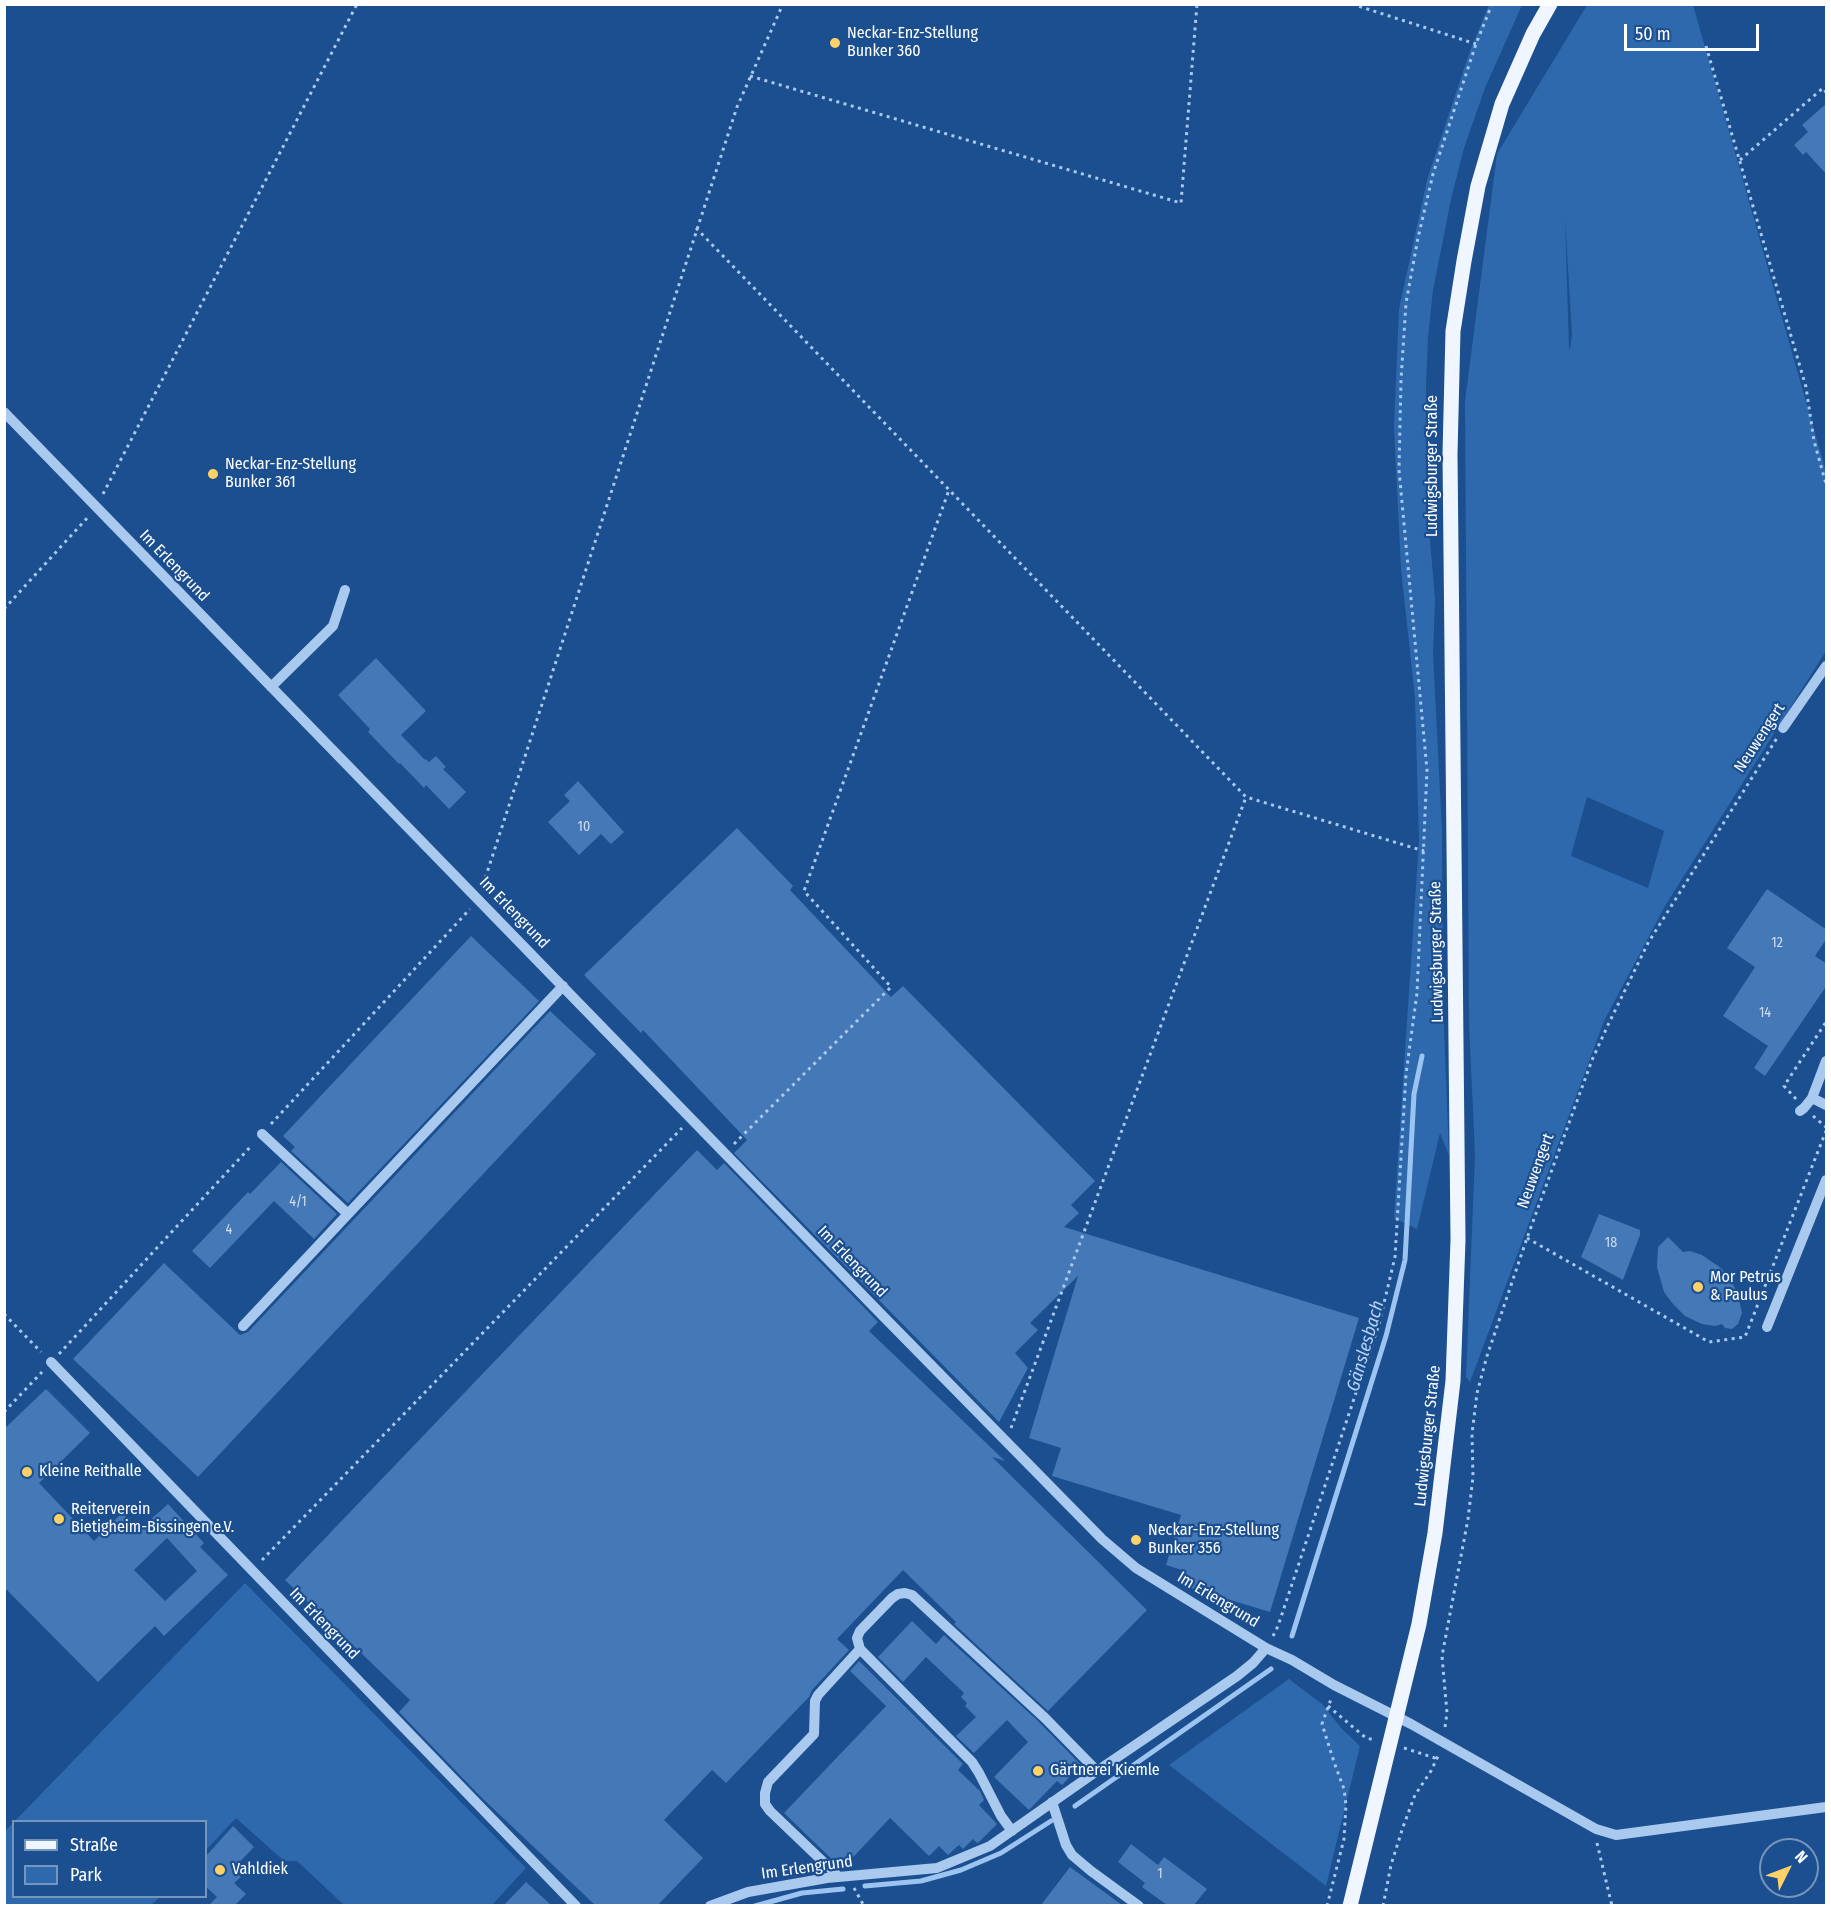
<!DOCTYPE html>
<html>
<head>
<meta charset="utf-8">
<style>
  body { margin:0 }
  #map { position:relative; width:1831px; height:1910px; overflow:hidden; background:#1b4f8f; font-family:"Fira Sans Condensed",sans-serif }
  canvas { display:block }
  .frame { position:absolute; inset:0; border:6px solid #fff; pointer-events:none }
  .legend { position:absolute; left:12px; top:1820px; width:195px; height:78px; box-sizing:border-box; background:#1b4f8f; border:2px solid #7695bc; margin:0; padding:8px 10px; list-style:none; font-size:18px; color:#fff }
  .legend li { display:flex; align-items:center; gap:12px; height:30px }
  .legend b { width:30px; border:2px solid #7695bc }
  .north { position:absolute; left:1759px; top:1838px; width:60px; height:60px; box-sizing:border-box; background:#1b4f8f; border:2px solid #7695bc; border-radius:50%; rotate:48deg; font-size:16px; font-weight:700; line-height:24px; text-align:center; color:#fff }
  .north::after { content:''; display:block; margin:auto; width:21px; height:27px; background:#ffd166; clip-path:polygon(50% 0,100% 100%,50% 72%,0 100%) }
  .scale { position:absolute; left:1624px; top:24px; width:135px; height:27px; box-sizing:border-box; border:3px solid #fff; border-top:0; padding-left:8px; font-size:18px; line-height:21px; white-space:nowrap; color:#fff; -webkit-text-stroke:4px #1b4f8f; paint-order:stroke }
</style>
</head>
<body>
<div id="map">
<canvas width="1831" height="1910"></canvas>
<div class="frame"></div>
<ul class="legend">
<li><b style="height:8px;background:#f0f6ff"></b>Straße</li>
<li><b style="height:16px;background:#2e69ad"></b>Park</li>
</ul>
<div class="north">N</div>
<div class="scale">50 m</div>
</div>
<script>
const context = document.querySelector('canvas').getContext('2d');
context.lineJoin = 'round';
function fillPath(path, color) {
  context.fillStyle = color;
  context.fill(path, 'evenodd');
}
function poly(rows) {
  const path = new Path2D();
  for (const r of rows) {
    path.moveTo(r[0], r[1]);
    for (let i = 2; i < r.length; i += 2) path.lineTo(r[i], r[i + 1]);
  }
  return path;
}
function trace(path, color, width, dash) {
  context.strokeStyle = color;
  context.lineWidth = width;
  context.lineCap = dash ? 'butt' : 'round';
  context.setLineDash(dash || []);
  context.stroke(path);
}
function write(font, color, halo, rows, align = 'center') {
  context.font = font + ' "Fira Sans Condensed",sans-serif';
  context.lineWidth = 4.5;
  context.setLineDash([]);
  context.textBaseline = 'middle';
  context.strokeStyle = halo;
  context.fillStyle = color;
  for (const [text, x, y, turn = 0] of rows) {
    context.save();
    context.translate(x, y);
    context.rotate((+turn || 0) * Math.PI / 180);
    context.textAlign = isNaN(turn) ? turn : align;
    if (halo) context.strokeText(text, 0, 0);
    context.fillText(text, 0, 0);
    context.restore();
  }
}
fillPath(poly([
  [1489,5,1522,5,1485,88,1464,148,1451,199,1442,245,1433,290,1428,338,1426,384,1426,493,1435,599,1433,654,1442,831,1443,1003,1449,1155,1440,1133,1417,1229,1394,1218,1419,841,1415,698,1401,569,1394,427,1399,309,1427,180,1470,51],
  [1587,5,1693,5,1826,472,1826,651,1665,906,1604,1021,1470,1382,1466,1377,1475,1156,1469,1023,1465,401,1497,154],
  [1565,218,1572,335,1570,349,1569,348],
  [1587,797,1664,831,1648,888,1571,856],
  [245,1583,526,1868,492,1905,344,1905,297,1861,284,1861,236,1818,206,1850,206,1822,14,1822],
  [1289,1679,1322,1704,1342,1729,1360,1746,1326,1886,1169,1765],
  [14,1822,14,1896,160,1897,151,1905,5,1905,5,1831]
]), '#2e69ad');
trace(poly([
  [1292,1636,1386,1336,1405,1260,1414,1094,1422,1056],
  [1075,1806,1271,1669],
  [865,1886,921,1881,961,1870,1001,1853,1051,1821],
  [755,1906,802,1893,843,1889]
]), '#9cc4f0', 5);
fillPath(poly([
  [1827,103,1827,175,1806,152,1803,155,1794,145,1808,132,1802,125],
  [376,658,426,711,401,735,425,760,426,759,429,762,436,756,446,767,443,769,466,792,449,809,426,785,424,788,400,763,399,764,368,732,370,729,338,695],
  [578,781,624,832,611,844,601,834,579,855,548,822,570,801,564,795],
  [737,828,793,886,790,890,891,997,903,986,1095,1181,1071,1205,1079,1213,1064,1227,1359,1318,1270,1612,1181,1585,1185,1571,1166,1565,1181,1515,1052,1476,1061,1448,1029,1438,1078,1276,1030,1323,1038,1330,1015,1353,1028,1368,999,1422,734,1153,747,1140,643,1030,641,1033,584,975],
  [1767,889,1827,930,1827,938,1815,956,1827,964,1827,985,1765,1076,1754,1068,1768,1046,1723,1016,1755,967,1727,948],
  [471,936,539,1001,348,1203,291,1151,295,1147,283,1136],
  [550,1011,596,1054,198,1477,73,1359,164,1263,240,1335,248,1332],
  [697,1150,717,1170,724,1163,878,1322,869,1331,1005,1461,992,1457,1147,1610,1048,1711,954,1624,956,1622,903,1570,837,1639,849,1650,812,1690,809,1697,726,1783,712,1770,664,1820,703,1858,658,1905,595,1905,481,1797,399,1712,410,1700,285,1580],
  [281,1162,337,1214,314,1239,274,1201,210,1268,192,1251,248,1192,250,1194],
  [1599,1214,1640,1230,1640,1235,1623,1280,1581,1257],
  [1668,1237,1683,1252,1690,1251,1702,1255,1721,1268,1730,1278,1738,1295,1742,1313,1738,1324,1732,1329,1725,1328,1722,1324,1715,1326,1702,1324,1685,1316,1673,1304,1664,1292,1657,1267,1658,1247],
  [46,1389,90,1433,39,1483,94,1541,122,1513,139,1530,168,1504,204,1543,200,1547,228,1575,164,1636,155,1626,98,1682,4,1587,4,1429],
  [167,1538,197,1571,165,1601,134,1570],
  [912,1621,936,1644,944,1635,1038,1721,1081,1765,1062,1785,1057,1781,1029,1810,994,1777,1028,1742,1007,1720,974,1753,956,1736,976,1717,965,1706,967,1703,961,1697,964,1693,926,1657,903,1682,878,1657],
  [859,1661,963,1764,958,1770,980,1791,984,1800,979,1805,997,1824,979,1842,977,1843,973,1839,963,1849,959,1845,948,1855,939,1846,929,1856,890,1818,842,1869,784,1813,886,1706,850,1671],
  [233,1826,254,1847,233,1869,241,1877,234,1883,246,1894,235,1905,209,1905,217,1897,206,1887,206,1856],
  [1131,1844,1158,1865,1164,1857,1207,1889,1194,1905,1167,1905,1142,1887,1145,1883,1118,1862],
  [1070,1867,1122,1905,1041,1905],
  [526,1882,551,1905,504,1905]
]), '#4478b7');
trace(poly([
  [1352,4,1476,44],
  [1706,46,1806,387,1814,441,1826,484],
  [750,76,1181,203,1197,4],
  [1740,160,1823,88,1826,92],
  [696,228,1246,797,1424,851],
  [103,494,357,4],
  [4,609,88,517],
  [483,885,737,107,783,4],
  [1796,1099,1784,1086,1826,1022],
  [1813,1116,1826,1127],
  [271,1124,470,909],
  [734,1144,891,987,804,891,949,490],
  [1527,1238,1709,1342,1745,1337,1826,1131],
  [4,1314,41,1352],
  [59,1354,252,1145],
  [4,1412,42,1372],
  [1011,1428,1246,797],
  [262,1560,682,1128],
  [1273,1636,1278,1626,1379,1324,1395,1257,1406,1074,1417,993,1427,770,1399,470,1401,380,1406,303,1418,238,1433,174,1476,44,1492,4],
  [1328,1706,1366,1738,1375,1740],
  [1445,1727,1447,1713,1442,1656,1468,1519,1473,1477,1472,1434,1477,1393,1487,1356,1527,1238,1592,1060,1608,1025,1648,943,1777,738],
  [1404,1748,1438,1759],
  [1597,1843,1612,1906],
  [854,1888,864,1906],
  [1327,1906,1344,1839,1346,1805,1344,1789,1334,1762,1322,1724,1331,1699],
  [1383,1906,1391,1865,1403,1827,1415,1795,1431,1771,1439,1754]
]), '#a9c9ee', 3, [3, 4.5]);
trace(poly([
  [4,412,881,1314,1102,1539,1136,1568,1266,1648,1292,1660,1334,1685,1411,1724,1596,1829,1616,1835,1826,1807],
  [271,687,333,626,345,590],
  [1783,728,1826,666],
  [1826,1061,1812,1098,1826,1105],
  [1800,1111,1804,1108,1812,1098],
  [262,1134,348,1214,563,986],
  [243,1326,348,1214],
  [1767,1327,1826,1180],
  [51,1362,576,1906],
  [1052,1802,1066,1845,1072,1855,1091,1871,1139,1906],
  [1012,1831,1001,1816,979,1773,972,1762,860,1649,857,1638,860,1631,892,1598,898,1594,905,1593,912,1595,1045,1718,1097,1771],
  [839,1877,770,1811,765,1804,765,1793,768,1782,814,1734,815,1701,818,1695,860,1649],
  [710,1906,748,1892,827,1878,937,1868,990,1846,1097,1771,1237,1676,1253,1663,1266,1648]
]), '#a9c9ee', 10);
trace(poly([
  [1350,1906,1419,1624,1435,1533,1453,1381,1458,1240,1450,454,1453,331,1464,261,1478,186,1502,104,1533,34,1550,4]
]), '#f0f6ff', 15);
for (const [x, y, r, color] of [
  [835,43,6,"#ffd166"],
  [213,474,6,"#ffd166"],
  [1698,1287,6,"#ffd166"],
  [27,1472,6,"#ffd166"],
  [59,1519,6,"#ffd166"],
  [1136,1540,6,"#ffd166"],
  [1038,1771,6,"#ffd166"],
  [220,1870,6,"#ffd166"]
]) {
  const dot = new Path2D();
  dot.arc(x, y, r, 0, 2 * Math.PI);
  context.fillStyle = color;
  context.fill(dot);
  trace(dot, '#1b4f8f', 2);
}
write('14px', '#d0dded', null, [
  ["10",584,827],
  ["12",1777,943],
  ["14",1765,1013],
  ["4/1",298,1202],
  ["4",229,1230],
  ["18",1611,1243],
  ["1",1160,1874]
]);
write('16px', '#fff', '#1b4f8f', [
  ["Neckar-Enz-Stellung",847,34],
  ["Bunker 360",847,52],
  ["Neckar-Enz-Stellung",225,465],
  ["Bunker 361",225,483],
  ["Mor Petrus",1710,1278],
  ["& Paulus",1710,1296],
  ["Kleine Reithalle",39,1472],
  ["Reiterverein",71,1510],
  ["Bietigheim-Bissingen e.V.",71,1528],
  ["Neckar-Enz-Stellung",1148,1531],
  ["Bunker 356",1148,1549],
  ["Gärtnerei Kiemle",1050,1771],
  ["Vahldiek",232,1870]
], 'left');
write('16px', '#fff', '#1b4f8f', [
  ["Ludwigsburger Straße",1433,466,-90],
  ["Im Erlengrund",174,566,46],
  ["Neuwengert",1760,738,-57],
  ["Im Erlengrund",514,913,46],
  ["Ludwigsburger Straße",1437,952,-91],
  ["Neuwengert",1536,1171,-70],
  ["Im Erlengrund",852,1262,46],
  ["Ludwigsburger Straße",1428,1436,-84],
  ["Im Erlengrund",1218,1600,31],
  ["Im Erlengrund",324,1624,46],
  ["Im Erlengrund",807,1868,-8]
]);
write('italic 18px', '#b5d3f5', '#1b4f8f', [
  ["Gänslesbach",1366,1346,-74]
]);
</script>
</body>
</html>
